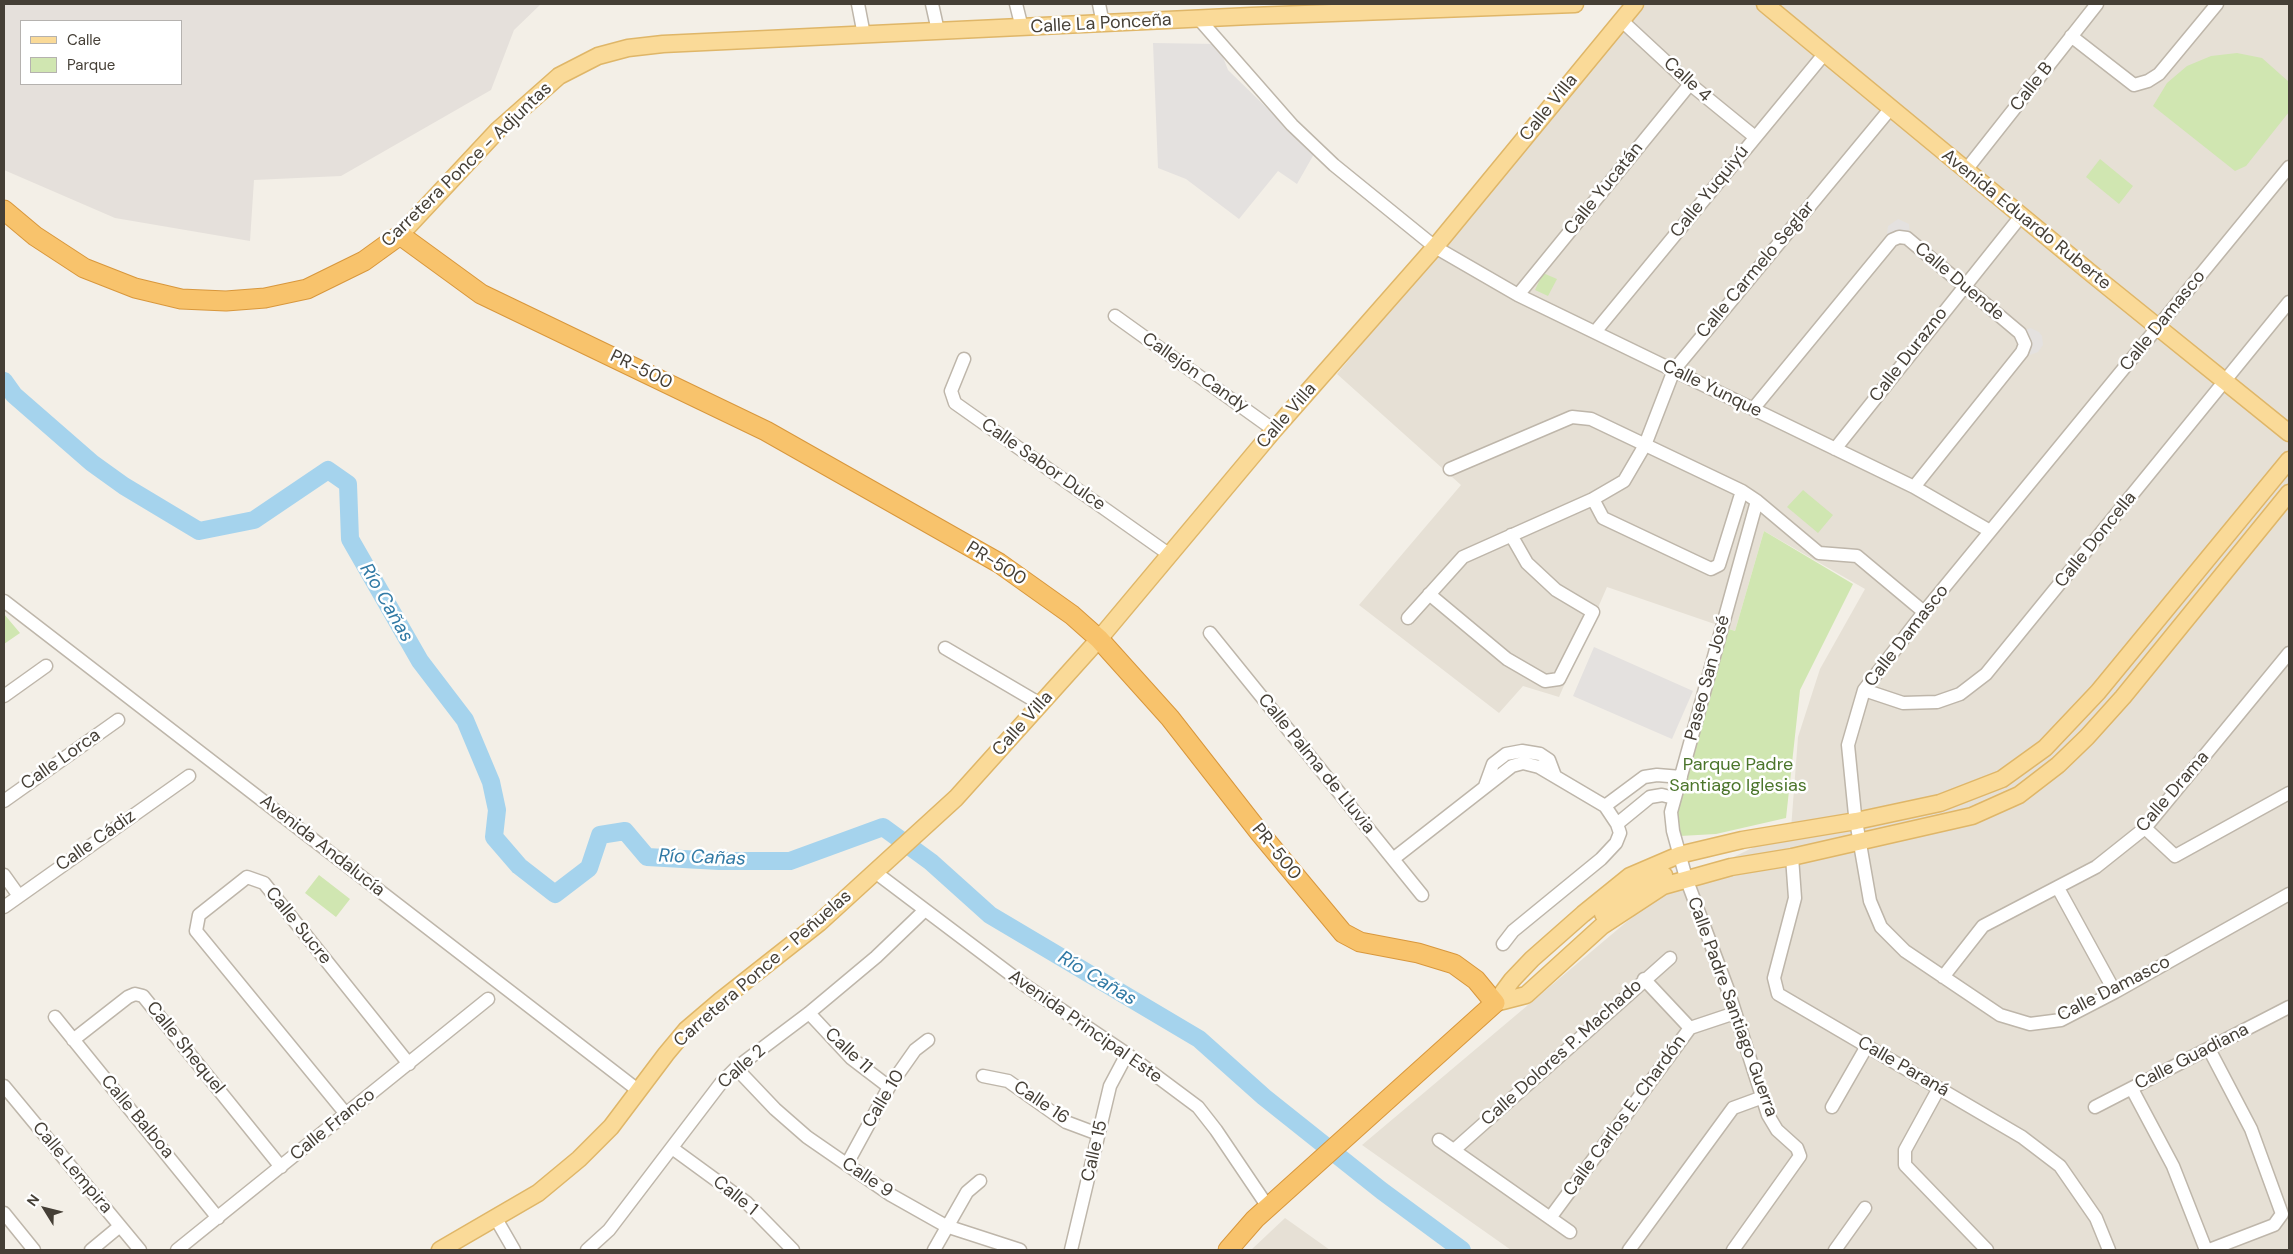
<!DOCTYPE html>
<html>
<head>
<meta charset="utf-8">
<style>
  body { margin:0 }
  #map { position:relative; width:2293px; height:1254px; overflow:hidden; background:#f3efe7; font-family:"DM Sans",sans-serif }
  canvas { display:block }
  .frame { position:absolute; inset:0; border:5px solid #453f36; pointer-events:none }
  .legend { position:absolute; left:20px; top:20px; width:162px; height:65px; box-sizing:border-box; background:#fff; border:1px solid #b5b2af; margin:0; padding:6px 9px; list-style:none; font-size:15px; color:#453f36 }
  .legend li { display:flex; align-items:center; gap:10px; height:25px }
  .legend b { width:25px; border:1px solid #b5b2af }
  .north { position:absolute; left:20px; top:1184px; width:50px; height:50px; -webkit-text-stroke:4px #fff; paint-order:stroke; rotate:306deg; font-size:14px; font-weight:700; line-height:20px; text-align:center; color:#453f36 }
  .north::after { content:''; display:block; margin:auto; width:18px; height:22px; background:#453f36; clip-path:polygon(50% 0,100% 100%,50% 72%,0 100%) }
</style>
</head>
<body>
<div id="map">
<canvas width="2293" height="1254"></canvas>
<div class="frame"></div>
<ul class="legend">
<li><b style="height:6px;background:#fada98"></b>Calle</li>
<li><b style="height:14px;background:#d0e6b1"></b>Parque</li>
</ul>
<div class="north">N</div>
</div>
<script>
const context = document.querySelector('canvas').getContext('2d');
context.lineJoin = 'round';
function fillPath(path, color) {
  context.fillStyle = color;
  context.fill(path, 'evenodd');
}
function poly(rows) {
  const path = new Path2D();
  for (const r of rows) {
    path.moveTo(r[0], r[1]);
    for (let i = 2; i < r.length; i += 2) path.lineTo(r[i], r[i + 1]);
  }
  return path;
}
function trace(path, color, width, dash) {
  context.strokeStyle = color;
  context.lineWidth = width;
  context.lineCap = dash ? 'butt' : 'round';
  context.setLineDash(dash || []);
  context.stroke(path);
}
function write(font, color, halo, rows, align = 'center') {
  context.font = font + ' "DM Sans",sans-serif';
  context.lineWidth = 5;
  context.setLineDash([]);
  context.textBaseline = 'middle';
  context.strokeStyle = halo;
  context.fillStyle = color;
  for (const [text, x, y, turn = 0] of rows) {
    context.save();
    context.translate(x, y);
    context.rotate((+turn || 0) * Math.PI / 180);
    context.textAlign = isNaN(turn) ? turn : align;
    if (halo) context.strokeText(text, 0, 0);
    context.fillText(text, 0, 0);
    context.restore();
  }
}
fillPath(poly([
  [1643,4,2289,4,2289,1250,1511,1250,1362,1145,1662,892,1791,829,1798,737,1820,669,1865,589,1764,531,1735,631,1607,587,1559,697,1523,686,1499,713,1359,605,1461,485,1337,374],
  [1285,1218,1330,1250,1251,1250]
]), '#e6e0d5');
fillPath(poly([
  [4,4,541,4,514,30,491,90,341,176,254,180,250,241,115,218,4,170],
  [21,21,181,21,181,84,21,84]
]), '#e5e0db');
fillPath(poly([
  [2237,53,2262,58,2289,82,2289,112,2246,166,2235,171,2153,106,2167,83,2187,66,2211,56],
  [2100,159,2133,186,2119,204,2086,177],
  [1543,273,1557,279,1548,296,1535,290],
  [1803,490,1833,515,1818,533,1787,507],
  [1764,531,1853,584,1800,690,1786,818,1716,834,1680,836,1674,812,1726,628,1735,631],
  [4,614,20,633,4,644],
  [319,875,350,899,336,917,305,893]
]), '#d0e6b1');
fillPath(poly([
  [1153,43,1218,44,1228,70,1314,154,1297,184,1278,171,1239,219,1186,179,1158,168],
  [1898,219,1909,224,1910,236,1889,238,1887,234,1888,226],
  [2031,328,2039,332,2042,336,2043,345,2038,352,2030,355,2025,354,2022,331],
  [1594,647,1693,691,1672,739,1573,696]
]), '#e4e1df');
trace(poly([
  [4,381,14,395,92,463,124,486,199,531,254,520,328,470,348,484,350,539,420,661,465,720,491,782,497,810,494,837,519,866,555,894,589,868,600,835,625,831,647,857,719,861,790,861,883,827,931,862,990,915,1199,1039,1264,1097,1382,1191,1462,1250]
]), '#a5d3ed', 18);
const minor = poly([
  [858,4,864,35],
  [932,4,938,31],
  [1016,4,1022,28],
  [1099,4,1103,24],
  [1199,19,1292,125,1334,165,1435,247,1518,295,1914,487,1990,531],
  [1621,20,1690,84,1755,137],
  [2071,36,2134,85,2148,81,2159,74,2217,4],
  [2289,167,1924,612,1864,690,1848,745,1855,815,1870,901,1881,927,1905,951,2000,1015,2030,1024,2061,1020,2115,992,2289,894],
  [1966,170,2097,4],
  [1518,295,1690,84],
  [1115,316,1274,430],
  [1595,332,1825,53],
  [964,359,951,391,955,403,1170,555],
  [1753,409,1892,240,1899,237,1907,238,2020,333,2025,344,2022,352,1914,487],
  [1835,449,2021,216],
  [1450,469,1572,417,1591,419,1742,491,1757,501,1819,553,1857,556,1924,612],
  [1593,499,1603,518,1711,569,1719,565,1742,491],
  [1429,594,1507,659,1545,681,1559,679,1593,612,1556,590,1527,563,1511,535],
  [4,601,639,1091],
  [1408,618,1463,557,1593,499,1624,481,1645,445,1674,370,1891,108],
  [1210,633,1422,895],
  [945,648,1042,705],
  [1864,690,1903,703,1937,702,1960,694,1986,674,2289,302],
  [4,696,46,666],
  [1485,786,1493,764,1506,754,1522,751,1540,754,1549,760,1555,776],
  [4,801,118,720],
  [1605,806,1644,777,1657,775,1681,777],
  [1617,824,1650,797,1662,795,1674,798],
  [2145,828,2175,856,2289,793],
  [1792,857,1795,898,1774,978,1778,994,2022,1137,2060,1166,2096,1218,2109,1250],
  [1393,859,1512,766,1523,763,1539,767,1605,806,1617,824,1620,833,1616,843,1601,859,1513,931,1503,944],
  [875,872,1026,986,1127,1054,1198,1107,1216,1130,1268,1207],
  [4,875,19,896],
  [2058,888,2115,992],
  [4,907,189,776],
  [1943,977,1983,926,2096,867,2145,828,2289,653],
  [1644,979,1690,1028],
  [809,1013,851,1058,889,1087],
  [55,1017,218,1218],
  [73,1040,128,997,135,994,143,996,281,1167],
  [736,1068,775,1109,807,1137,891,1195,946,1226,1020,1250],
  [983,1076,1008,1081,1066,1122,1098,1134],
  [4,1086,140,1250],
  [1939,1088,1905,1150,1905,1165,1987,1250],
  [2132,1089,2173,1166,2206,1250],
  [1832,1107,1867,1046],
  [2095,1107,2289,1007],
  [346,1114,196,931,199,915,247,877,264,883,409,1064],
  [1439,1140,1570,1232],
  [672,1148,746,1202,793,1250],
  [1454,1150,1670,958],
  [847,1164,889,1087,915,1050,928,1040],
  [4,1213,34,1250],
  [495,1217,514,1250],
  [1550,1218,1690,1028,1735,1013],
  [91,1250,120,1226],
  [177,1250,488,999],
  [587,1250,609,1230,721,1083,736,1068,809,1013,876,957,925,910],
  [934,1250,967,1192,980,1181],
  [1071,1250,1110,1086,1127,1054],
  [1629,1250,1733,1108,1763,1097],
  [1733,1250,1800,1156,1797,1148,1777,1130,1768,1115,1728,990,1686,878,1673,831,1671,812,1757,501],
  [1835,1250,1865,1208],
  [2209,1250,2274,1225,2282,1214,2251,1129,2209,1049]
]);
const major = poly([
  [1765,4,2092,274,2289,433],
  [400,235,498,130,559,76,598,56,628,48,663,44,1251,16,1575,4],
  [1603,914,1640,887,1664,875],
  [1495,1003,1512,980,1532,959,1583,914,1630,876,1679,855,1742,840,1856,821,1940,803,2002,779,2045,748,2098,692,2289,460],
  [1495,1003,1526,995,1602,926,1663,886,1731,867,1792,857,1972,816,2019,795,2058,765,2087,737,2123,697,2289,493],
  [440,1250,538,1193,579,1159,611,1127,666,1054,686,1030,720,1001,819,923,956,798,1099,639,1274,430,1435,247,1635,4]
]);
const highway = poly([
  [4,210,35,236,84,268,135,288,181,299,226,301,265,298,307,289,364,261,400,235,481,294,766,431,999,563,1072,615,1099,639,1170,718,1259,832,1343,933,1360,942,1418,953,1454,964,1476,980,1495,1003,1255,1219,1228,1250]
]);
trace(minor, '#beb6aa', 15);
trace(major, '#dfb668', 19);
trace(highway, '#d8973c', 21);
trace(minor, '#fff', 12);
trace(major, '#fada98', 16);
trace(highway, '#f8c36c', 19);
write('18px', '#453f36', '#fff', [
  ["Calle La Ponceña",1101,24,-3],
  ["Calle 4",1687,80,42],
  ["Calle B",2032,87,-52],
  ["Calle Villa",1549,108,-51],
  ["Carretera Ponce - Adjuntas",467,165,-44],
  ["Calle Yucatán",1604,189,-51],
  ["Calle Yuquiyú",1710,192,-51],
  ["Avenida Eduardo Ruberte",2026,220,39],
  ["Calle Carmelo Seglar",1756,270,-50],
  ["Calle Duende",1959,282,40],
  ["Calle Damasco",2163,321,-51],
  ["Calle Durazno",1909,355,-52],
  ["PR-500",641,370,26],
  ["Callejón Candy",1195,373,35],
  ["Calle Yunque",1712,389,26],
  ["Calle Villa",1287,416,-49],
  ["Calle Sabor Dulce",1043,465,35],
  ["Calle Doncella",2096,540,-51],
  ["PR-500",996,564,32],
  ["Calle Damasco",1907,636,-52],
  ["Paseo San José",1708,678,-75],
  ["Calle Villa",1023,724,-48],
  ["Calle Lorca",61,760,-35],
  ["Calle Palma de Lluvia",1316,764,51],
  ["Calle Drama",2173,792,-49],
  ["Calle Cádiz",96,841,-35],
  ["Avenida Andalucía",322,846,38],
  ["PR-500",1276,852,51],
  ["Calle Sucre",298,926,51],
  ["Carretera Ponce - Peñuelas",763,969,-41],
  ["Calle Damasco",2114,989,-27],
  ["Calle Padre Santiago Guerra",1732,1007,70],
  ["Avenida Principal Este",1085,1027,35],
  ["Calle Shequel",185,1048,51],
  ["Calle 11",848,1051,43],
  ["Calle Dolores P. Machado",1562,1053,-42],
  ["Calle Guadiana",2192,1057,-27],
  ["Calle 2",742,1067,-41],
  ["Calle Paraná",1903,1067,30],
  ["Calle 10",884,1099,-59],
  ["Calle 16",1041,1103,34],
  ["Calle Carlos E. Chardón",1625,1116,-54],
  ["Calle Balboa",137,1117,50],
  ["Calle Franco",333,1125,-39],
  ["Calle 15",1095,1151,-77],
  ["Calle Lempira",72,1168,50],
  ["Calle 9",867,1178,34],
  ["Calle 1",735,1196,39]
]);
write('18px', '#4b752b', '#fff', [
  ["Parque Padre",1738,765],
  ["Santiago Iglesias",1738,786]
]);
write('italic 19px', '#317aa5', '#fff', [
  ["Río Cañas",386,603,60],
  ["Río Cañas",702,858,2],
  ["Río Cañas",1097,979,31]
]);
</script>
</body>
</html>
